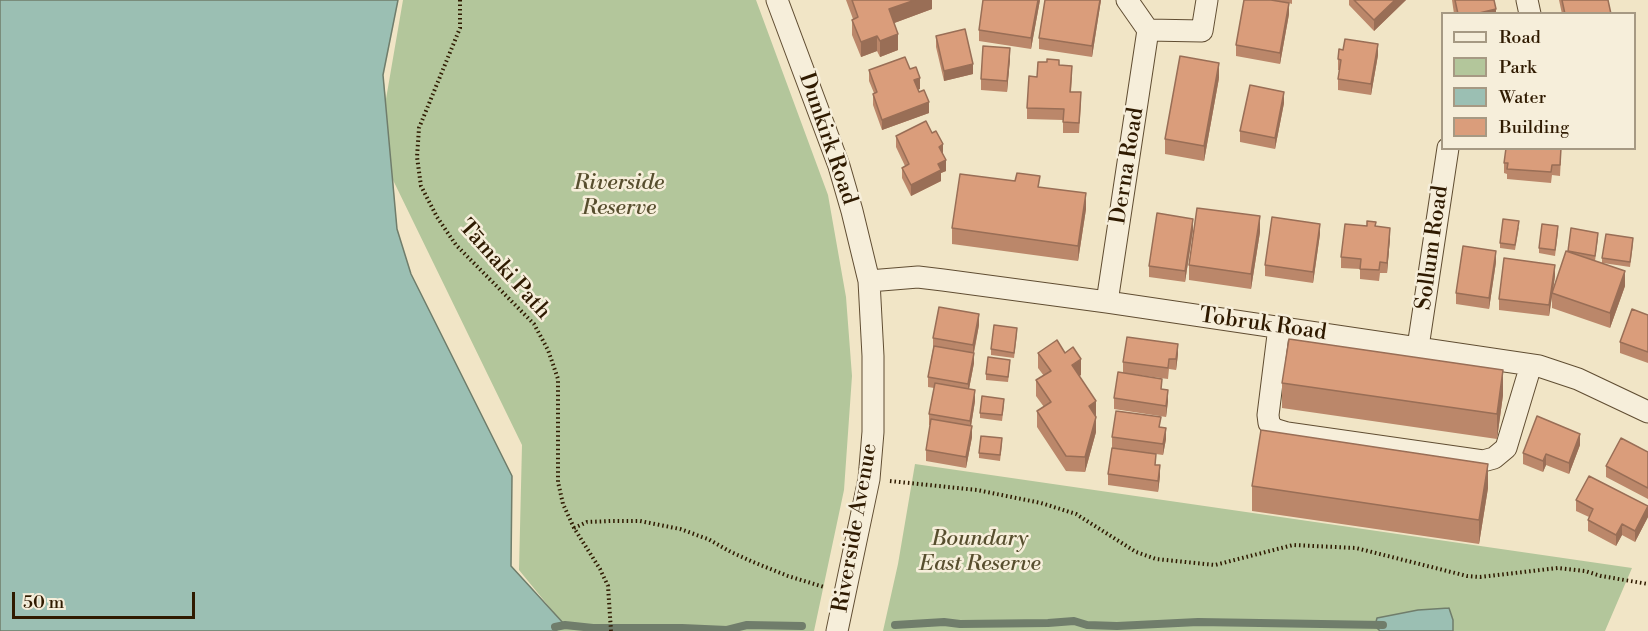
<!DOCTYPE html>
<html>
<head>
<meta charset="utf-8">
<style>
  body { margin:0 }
  #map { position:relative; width:1648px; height:631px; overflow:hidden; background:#f1e5c6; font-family:"Libre Bodoni",serif }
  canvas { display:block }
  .legend { position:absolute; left:1441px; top:12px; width:195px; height:138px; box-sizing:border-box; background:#f6eeda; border:2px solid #a69983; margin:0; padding:8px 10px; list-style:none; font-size:18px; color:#2f1a00 }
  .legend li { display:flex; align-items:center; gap:12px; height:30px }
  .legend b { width:30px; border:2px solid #a69983 }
  .scale { position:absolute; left:12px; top:592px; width:183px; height:27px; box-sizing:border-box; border:3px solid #2f1a00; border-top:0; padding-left:8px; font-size:18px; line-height:21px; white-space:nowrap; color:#2f1a00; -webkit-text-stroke:4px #f6eeda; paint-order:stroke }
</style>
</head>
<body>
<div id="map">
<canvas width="1648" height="631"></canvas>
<ul class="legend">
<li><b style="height:8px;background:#f6eeda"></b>Road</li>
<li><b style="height:16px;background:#b3c69b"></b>Park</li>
<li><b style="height:16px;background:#9bbfb3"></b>Water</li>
<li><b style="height:16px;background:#da9d7b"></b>Building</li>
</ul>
<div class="scale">50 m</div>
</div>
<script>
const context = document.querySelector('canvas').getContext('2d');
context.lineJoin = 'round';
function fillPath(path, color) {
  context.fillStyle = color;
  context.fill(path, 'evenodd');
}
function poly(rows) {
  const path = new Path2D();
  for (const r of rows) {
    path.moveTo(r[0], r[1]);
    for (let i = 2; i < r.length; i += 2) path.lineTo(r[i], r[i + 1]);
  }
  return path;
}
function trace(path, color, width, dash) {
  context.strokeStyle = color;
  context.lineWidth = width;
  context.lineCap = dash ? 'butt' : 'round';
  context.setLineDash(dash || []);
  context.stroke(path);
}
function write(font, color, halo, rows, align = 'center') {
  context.font = font + ' "Libre Bodoni",serif';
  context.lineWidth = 5;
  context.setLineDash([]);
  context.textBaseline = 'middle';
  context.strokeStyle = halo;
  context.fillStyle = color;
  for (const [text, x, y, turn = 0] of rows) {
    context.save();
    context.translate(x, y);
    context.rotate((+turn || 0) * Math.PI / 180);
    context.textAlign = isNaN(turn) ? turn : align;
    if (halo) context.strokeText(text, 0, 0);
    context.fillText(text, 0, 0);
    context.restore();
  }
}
fillPath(poly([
  [0,0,398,0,383,74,386,99,403,0,756,0,828,195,846,297,852,376,844,490,814,631,555,631,564,625,519,570,522,445,393,180,397,229,411,274,512,476,498,631,0,631],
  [915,464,1632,568,1605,631,883,631,898,564]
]), '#b3c69b');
const water = poly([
  [0,0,398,0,383,75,397,229,411,274,512,476,511,566,565,625,555,631,0,631,0,0],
  [1449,608,1453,620,1453,631,1380,631,1375,626,1377,618,1418,610,1449,608]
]);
fillPath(water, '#9bbfb3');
trace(water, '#707d6b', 1.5);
trace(poly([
  [895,625,944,622,960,624,1048,623,1074,621,1087,625,1117,626,1198,622,1383,625],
  [555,627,565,625,593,628,682,628,727,630,747,625,802,626]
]), '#707d6b', 8);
const minor = poly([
  [777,0,839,166,852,211,869,281,873,356,873,432,869,479,837,631],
  [1127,0,1148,30],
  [1527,0,1530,14],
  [1148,30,1202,31,1207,0],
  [869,281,918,277,943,280,1107,302,1539,366,1578,379,1648,412],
  [1107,302,1148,30],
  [1279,327,1268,415,1269,423,1274,429,1287,433,1483,461,1494,458,1506,448,1531,365],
  [1418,347,1448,148]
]);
trace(minor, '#604d32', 23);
trace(poly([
  [460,0,460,28,419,128,417,157,421,186,437,217,456,245,534,324,548,350,558,379,558,482,563,504,574,528,600,569,608,586,611,631],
  [890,481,977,490,1041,503,1076,514,1136,552,1156,559,1215,565,1293,545,1356,548,1467,576,1480,577,1558,568,1585,571,1601,576,1648,584],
  [574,528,587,522,611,521,640,521,680,529,708,539,731,552,753,562,788,576,824,587]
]), '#2f1a00', 4, [1.5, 3]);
trace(minor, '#f6eeda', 21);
fillPath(poly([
  [846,0,932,0,932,9,894,23,898,50,880,57,877,51,861,57,852,35,852,20,853,19],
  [1040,0,1031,49,979,41,979,30],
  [1101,0,1092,57,1039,49,1039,38],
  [1244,0,1292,0,1292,4,1289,3,1289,14,1280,64,1236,56,1236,45],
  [1349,0,1406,0,1374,31,1349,5],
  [1452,0,1494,0,1496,14,1454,14],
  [1559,0,1608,0,1611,14,1562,14],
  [936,36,973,74,944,81,936,47],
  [1378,55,1371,95,1338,90,1338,79,1340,70,1338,70,1338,59],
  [1010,59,1007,92,981,90,981,79],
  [1059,65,1072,77,1071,92,1081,103,1079,133,1063,133,1063,120,1027,119,1027,108,1037,77],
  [910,69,920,89,918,89,929,113,882,130,873,105,873,94,874,93,869,81,869,70],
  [1219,78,1204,161,1165,154,1165,139],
  [1284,103,1275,149,1240,142,1240,131],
  [896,136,943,154,946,171,941,173,941,181,911,196,902,178,902,168,905,166,896,147],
  [1561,157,1560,176,1552,175,1551,183,1507,179,1507,174,1504,173,1504,163],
  [1040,187,1086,209,1078,261,952,244,952,228],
  [1376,226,1390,238,1387,273,1380,273,1379,281,1360,279,1360,269,1341,268,1341,257],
  [1519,227,1515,250,1500,248,1500,243],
  [1193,230,1185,282,1149,277,1149,266],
  [1260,232,1251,289,1189,280,1189,265],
  [1558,232,1555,256,1539,253,1539,248],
  [1320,234,1313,283,1265,276,1265,265],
  [1598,238,1595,261,1602,263,1602,258,1633,244,1630,267,1603,263,1625,286,1610,328,1552,308,1552,297,1549,316,1499,310,1499,299,1555,276,1553,290,1568,251],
  [1496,262,1489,309,1456,304,1456,293],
  [1648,315,1648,363,1620,353,1620,342],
  [979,325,974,353,974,363,969,389,975,401,971,426,972,437,966,468,926,461,926,450,930,425,929,425,929,414,934,388,928,387,928,377,933,349,933,338],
  [1017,334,1014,358,991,355,991,349],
  [1038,353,1065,353,1081,375,1079,376,1096,401,1096,432,1085,472,1066,471,1037,427,1037,411,1044,407,1036,396,1036,380,1044,376,1038,368],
  [1178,354,1176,370,1169,369,1168,379,1123,373,1123,362],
  [1010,365,1008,382,986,380,986,374],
  [1282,383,1503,395,1497,439,1282,408],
  [1162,390,1168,401,1166,417,1114,409,1114,398],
  [1004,405,1002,421,980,418,980,413],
  [1161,428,1166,439,1163,455,1112,448,1112,437],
  [1002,444,1000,461,979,458,979,453],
  [1580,445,1569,474,1546,465,1543,472,1523,464,1523,453],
  [1648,452,1648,499,1606,477,1606,466],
  [1108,474,1160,476,1158,492,1108,485],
  [1252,486,1488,488,1479,544,1252,511],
  [1576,500,1648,506,1648,517,1635,542,1622,535,1616,546,1588,531,1588,520,1589,517,1576,511]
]), '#bb876a');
fillPath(poly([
  [915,0,932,0,932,9,889,25,889,9],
  [1038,0,1040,0,1031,49,1031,38],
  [1100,0,1101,0,1092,57,1092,46],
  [1395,0,1406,0,1374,31,1374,20],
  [1289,3,1289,14,1280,64,1280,53],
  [1496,9,1496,14,1475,14],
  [898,34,898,50,880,57,880,41],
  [877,36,877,51,861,57,861,42],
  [1378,44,1378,55,1371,95,1371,84],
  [1010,48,1010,59,1007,92,1007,81],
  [1219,63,1219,78,1204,161,1204,146],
  [973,64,973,74,944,81,944,71],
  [920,78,920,89,914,91,914,80],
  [1284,92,1284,103,1275,149,1275,138],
  [929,102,929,113,882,130,882,120],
  [943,144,943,155,939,147],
  [946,160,946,171,941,173,941,181,911,196,911,185,938,164],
  [1086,193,1086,209,1078,261,1078,246],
  [1260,216,1260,232,1251,289,1251,274],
  [1193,219,1193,230,1185,282,1185,271],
  [1320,224,1320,234,1313,283,1313,272],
  [1390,228,1390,238,1387,273,1387,263],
  [1496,251,1496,262,1489,309,1489,298],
  [1555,265,1555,276,1549,316,1549,305],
  [1625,271,1625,286,1610,328,1610,313],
  [979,314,979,325,973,356,973,345],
  [1178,344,1178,354,1176,370,1176,359],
  [974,353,974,363,968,394,968,384],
  [1081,359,1081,375,1072,381,1072,365],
  [1503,370,1503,395,1497,439,1497,414],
  [975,390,975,401,970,432,970,421],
  [1168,390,1168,401,1166,417,1166,406],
  [1096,401,1096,416,1089,406],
  [1096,417,1096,432,1085,472,1085,457],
  [972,426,972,437,966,468,966,457],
  [1166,428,1166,439,1163,455,1163,444],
  [1580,434,1580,445,1569,474,1569,463],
  [1546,454,1546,465,1543,472,1543,461],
  [1488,464,1488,488,1479,544,1479,520],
  [1160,465,1160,476,1158,492,1158,481],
  [1648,507,1648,517,1635,542,1635,531],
  [1622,524,1622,535,1616,546,1616,535]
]), '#996e56');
const building = poly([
  [852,0,915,0,889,9,898,34,880,41,877,36,861,42,852,20,858,17,852,0],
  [983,0,1038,0,1031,38,979,30,983,0],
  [1045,0,1100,0,1092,46,1039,38,1045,0],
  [1244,0,1271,0,1289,3,1280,53,1236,45,1244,0],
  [1354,0,1395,0,1374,20,1354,0],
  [1455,0,1494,0,1496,9,1475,14,1458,14,1455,0],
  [1562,0,1608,0,1611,14,1565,14,1562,0],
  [965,29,973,64,944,71,936,36,965,29],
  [1345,39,1378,44,1371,84,1338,79,1341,60,1338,59,1339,49,1343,50,1345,39],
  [983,46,1010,48,1007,81,981,79,983,46],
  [1180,56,1219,63,1204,146,1165,139,1180,56],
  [905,57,910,69,916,67,920,78,914,80,919,92,924,90,929,102,882,120,873,94,877,92,869,70,905,57],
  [1047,59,1059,60,1059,65,1072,66,1070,92,1081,92,1079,123,1063,122,1064,109,1027,108,1029,76,1037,77,1038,62,1047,62,1047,59],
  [1250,85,1284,92,1275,138,1240,131,1250,85],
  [926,121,932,133,936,131,943,144,939,147,946,160,938,164,941,170,911,185,902,168,909,164,896,136,926,121],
  [1506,148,1561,148,1560,165,1552,165,1551,172,1507,169,1508,163,1504,163,1506,148],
  [1017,173,1040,176,1038,187,1086,193,1078,246,952,228,960,174,1015,181,1017,173],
  [1197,208,1260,216,1251,274,1189,265,1197,208],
  [1157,213,1193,219,1185,271,1149,266,1157,213],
  [1272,217,1320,224,1313,272,1265,265,1272,217],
  [1503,219,1519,221,1515,245,1500,243,1503,219],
  [1367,221,1376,222,1375,226,1390,228,1387,263,1380,262,1379,270,1360,269,1361,259,1341,257,1345,224,1367,226,1367,221],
  [1542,224,1558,226,1555,250,1539,248,1542,224],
  [1571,228,1598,233,1595,256,1568,251,1571,228],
  [1606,234,1633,238,1630,262,1602,258,1606,234],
  [1463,246,1496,251,1489,298,1456,293,1463,246],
  [1566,251,1625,271,1610,313,1552,293,1566,251],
  [1504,258,1555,265,1549,305,1499,299,1504,258],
  [939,307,979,314,973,345,933,338,939,307],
  [1632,309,1648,315,1648,352,1620,342,1632,309],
  [994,325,1017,328,1014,353,991,349,994,325],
  [1127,337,1178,344,1176,359,1169,359,1168,368,1123,362,1127,337],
  [1289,339,1503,370,1497,414,1282,383,1289,339],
  [1057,340,1065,353,1073,347,1081,359,1072,365,1096,401,1089,406,1096,417,1085,457,1066,456,1037,411,1051,402,1036,380,1051,371,1038,353,1057,340],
  [934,346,974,353,968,384,928,377,934,346],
  [988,357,1010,360,1008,377,986,374,988,357],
  [1118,372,1162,379,1161,389,1168,390,1166,406,1114,398,1118,372],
  [935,383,975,390,970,421,929,414,935,383],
  [982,396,1004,399,1002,415,980,413,982,396],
  [1116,411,1161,417,1159,427,1166,428,1163,444,1112,437,1116,411],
  [1537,416,1580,434,1569,463,1546,454,1543,461,1523,453,1537,416],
  [931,419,972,426,966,457,926,450,931,419],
  [1261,430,1488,464,1479,520,1252,486,1261,430],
  [981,436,1002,438,1000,455,979,453,981,436],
  [1621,438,1648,452,1648,488,1606,466,1621,438],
  [1112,448,1156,454,1155,465,1160,465,1158,481,1108,474,1112,448],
  [1589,476,1648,506,1635,531,1622,524,1616,535,1588,520,1593,509,1576,500,1589,476]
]);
fillPath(building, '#da9d7b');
trace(building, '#996e56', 1.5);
write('22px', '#2f1a00', '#f6eeda', [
  ["Dunkirk Road",827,139,71],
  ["Derna Road",1128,166,-81],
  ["Sollum Road",1433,248,-82],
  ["Tāmaki Path",504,270,48],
  ["Tobruk Road",1263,325,8],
  ["Riverside Avenue",856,528,-80]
]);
write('italic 22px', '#574e2e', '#f6eeda', [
  ["Riverside",619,184],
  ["Reserve",619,209],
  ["Boundary",980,540],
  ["East Reserve",980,565]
]);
</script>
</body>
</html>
